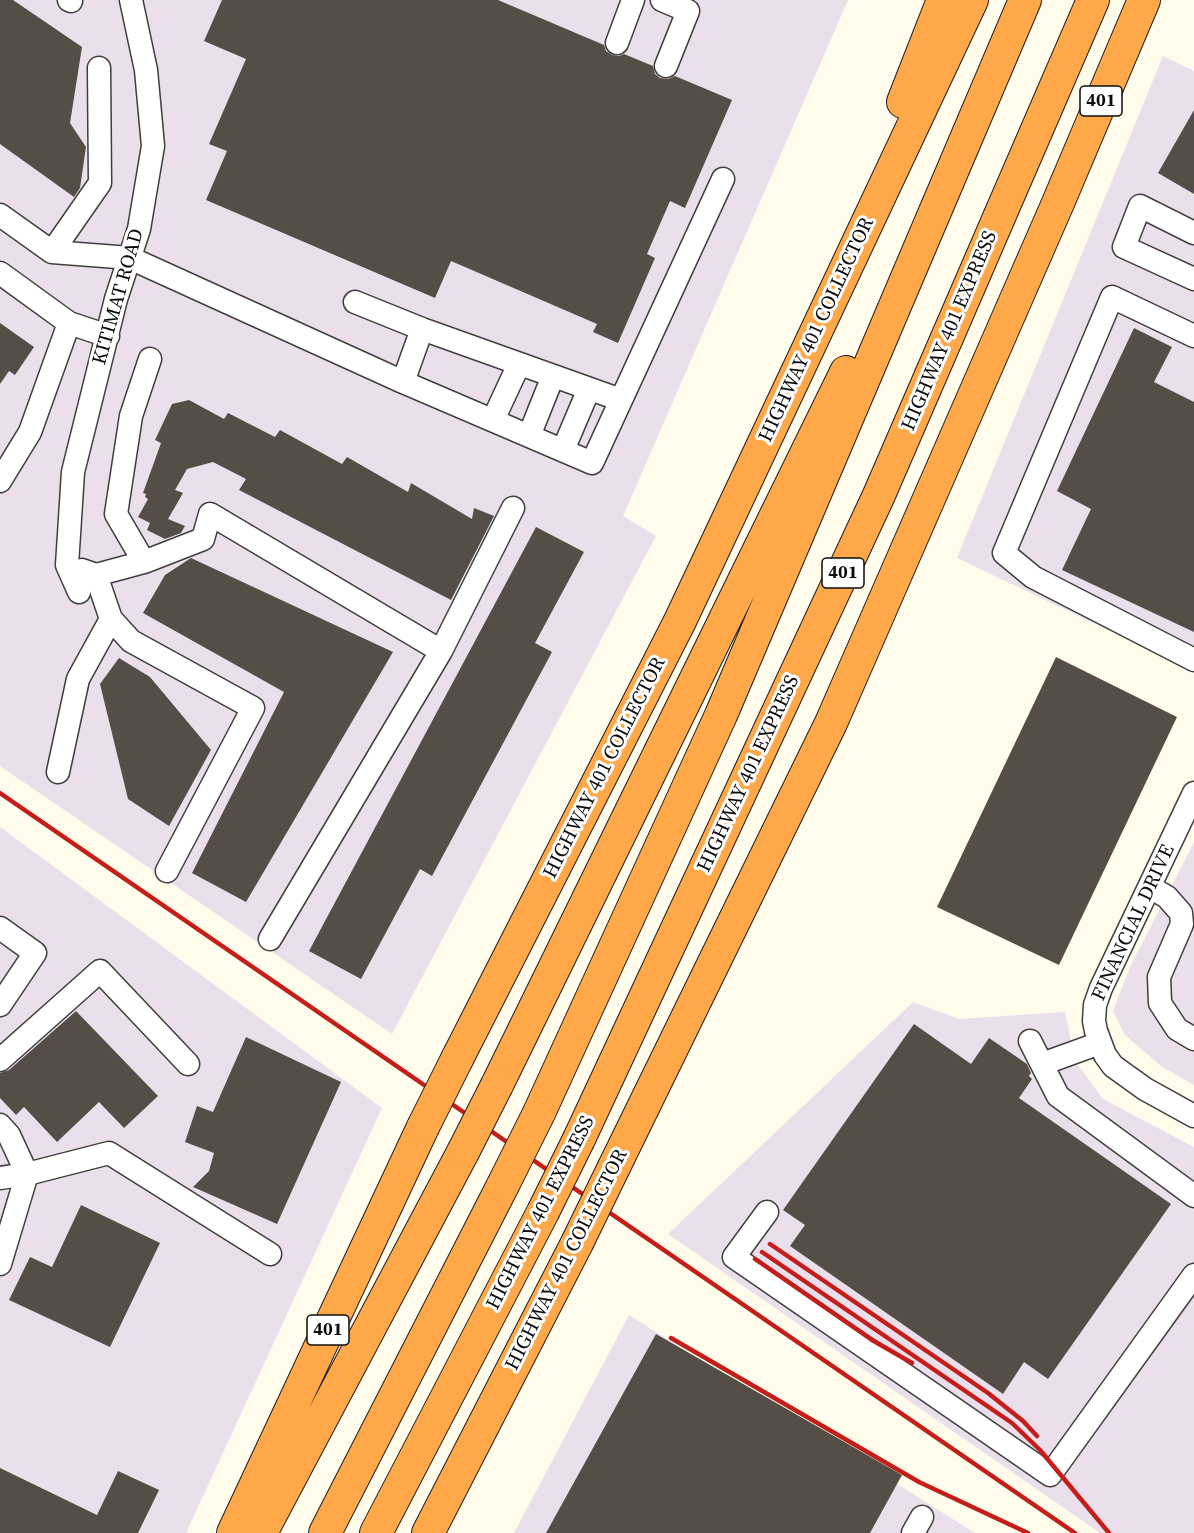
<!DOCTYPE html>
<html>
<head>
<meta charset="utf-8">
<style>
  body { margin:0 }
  canvas { display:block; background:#fffceb }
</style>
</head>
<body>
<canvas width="1194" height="1533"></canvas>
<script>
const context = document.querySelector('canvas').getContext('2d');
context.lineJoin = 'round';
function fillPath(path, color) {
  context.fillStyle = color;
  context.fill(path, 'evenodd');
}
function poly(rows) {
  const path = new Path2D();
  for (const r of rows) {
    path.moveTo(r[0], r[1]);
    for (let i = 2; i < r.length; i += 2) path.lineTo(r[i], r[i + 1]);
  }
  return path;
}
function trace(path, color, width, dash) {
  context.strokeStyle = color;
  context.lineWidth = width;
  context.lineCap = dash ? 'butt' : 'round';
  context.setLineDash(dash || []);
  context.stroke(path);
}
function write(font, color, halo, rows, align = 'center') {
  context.font = font + ' "Source Serif 4",serif';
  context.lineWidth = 6;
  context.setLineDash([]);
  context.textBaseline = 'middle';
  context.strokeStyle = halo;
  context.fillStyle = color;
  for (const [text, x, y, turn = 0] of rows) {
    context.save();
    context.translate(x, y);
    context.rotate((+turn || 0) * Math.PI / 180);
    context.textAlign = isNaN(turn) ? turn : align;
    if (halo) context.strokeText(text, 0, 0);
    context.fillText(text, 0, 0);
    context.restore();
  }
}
fillPath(poly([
  [0,0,848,0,623,516,656,536,392,1034,0,766],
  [1163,56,1194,71,1194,671,957,558],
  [0,827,382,1108,186,1533,0,1533],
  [1194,842,1194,1085,1161,1066,1125,1035,1113,1011,1130,967],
  [913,1002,959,1019,1065,1012,1075,1061,1103,1099,1194,1147,1194,1533,1100,1533,668,1234],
  [629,1315,975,1533,514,1533]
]), '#ebdfec');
fillPath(poly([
  [0,0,13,0,82,47,70,123,86,147,80,188,74,197,0,144],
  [222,0,498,0,604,45,606,51,612,55,619,56,624,54,653,66,655,74,660,78,668,79,675,76,732,100,685,208,670,201,647,254,655,258,618,343,593,332,597,324,451,261,435,298,206,200,227,151,209,144,246,59,204,41],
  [1194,110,1194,194,1158,173],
  [0,323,34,347,15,375,9,371,0,384],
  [1134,328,1172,347,1154,382,1194,402,1194,632,1062,570,1091,509,1057,491],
  [189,400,224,419,228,413,275,437,280,430,342,464,347,457,408,492,411,483,472,519,474,508,494,516,451,600,239,490,246,479,213,462,187,469,175,490,183,493,168,519,185,526,181,533,165,539,147,530,150,523,138,517,148,499,145,497,146,494,143,493,161,443,155,440,172,404],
  [536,527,584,552,535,643,552,652,432,876,420,869,361,979,309,951],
  [191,558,393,652,246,902,192,873,284,692,143,613,165,575],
  [1056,657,1177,717,1059,965,937,907],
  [119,658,150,677,211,750,169,826,128,799,100,684],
  [76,1011,158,1096,124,1128,99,1102,57,1142,24,1107,16,1115,0,1098,0,1073,9,1070],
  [914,1024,971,1064,989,1038,1027,1064,1031,1073,1029,1076,1032,1079,1019,1098,1171,1204,1048,1379,1024,1362,1003,1394,790,1246,805,1225,783,1210],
  [246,1037,341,1082,277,1224,193,1187,209,1171,214,1153,185,1142,197,1106,213,1112],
  [81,1205,160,1243,110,1347,9,1300,30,1257,52,1267],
  [656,1334,902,1475,870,1533,546,1533],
  [0,1468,97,1515,118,1471,159,1490,138,1533,0,1533]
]), '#554e47');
const minor = poly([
  [69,0,71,1],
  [662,0,688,11,666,66],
  [617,43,633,0],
  [0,215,52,252,130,258,403,382],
  [1194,233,1140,206,1124,247,1194,279],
  [52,252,100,183,99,68],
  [0,273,69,323,30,432,0,481],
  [355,302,422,329,403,382,592,463,723,179],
  [69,323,108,336],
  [422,329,621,400],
  [1194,336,1112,297,1004,553,1033,577,1194,660],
  [150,359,131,416,116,514,144,562,203,539,210,514,441,651],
  [493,420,519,364],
  [529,436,553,376],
  [563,450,589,389],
  [82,570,96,575,144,562],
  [96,575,111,619,131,641,253,708,167,871],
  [79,592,67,565,73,472,116,299,139,229,153,146,146,70,131,0],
  [58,772,78,679,111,619],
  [1194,793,1101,988,1095,1005,1094,1021,1096,1031,1105,1055,1113,1066,1145,1089,1194,1116],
  [1150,887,1167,897,1181,913,1182,924,1159,977,1160,1003,1177,1029,1194,1039],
  [0,928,35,953,0,1005],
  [270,939,441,651,513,508],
  [1030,1041,1058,1096,1194,1196],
  [0,1060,100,971,188,1064],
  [1042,1064,1100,1043],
  [0,1125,9,1135,27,1174,0,1264],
  [0,1178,27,1174,109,1153,270,1254],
  [767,1212,734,1257,1050,1475,1194,1275],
  [913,1533,922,1517]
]);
const highway = poly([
  [903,102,943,0],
  [457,1059,680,621,972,0],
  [497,1085,846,372],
  [539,1113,721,715,1025,0],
  [579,1139,879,495,1093,0],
  [614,1167,831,723,1058,203,1144,0],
  [233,1533,423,1127],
  [261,1533,463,1152],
  [325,1533,503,1185],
  [376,1533,543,1212],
  [428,1533,577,1243]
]);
trace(minor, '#3f3f3f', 25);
trace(highway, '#1d1d1d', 34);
trace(minor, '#fff', 22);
trace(highway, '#ffa849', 32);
trace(poly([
  [0,793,1075,1533],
  [770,1244,988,1393,1023,1421,1037,1436],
  [762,1252,1012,1423,1040,1450,1109,1533],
  [755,1259,872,1340,912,1363],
  [671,1338,919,1482,1028,1533]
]), '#c51e1a', 4.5);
const highwayBridge = poly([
  [423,1127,457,1059],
  [463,1152,497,1085],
  [503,1185,539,1113],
  [543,1212,579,1139],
  [577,1243,614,1167]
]);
trace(highwayBridge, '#1d1d1d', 34, []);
trace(highwayBridge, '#ffa849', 32);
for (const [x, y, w] of [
  [1101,101,42],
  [843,573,42],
  [328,1330,42]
]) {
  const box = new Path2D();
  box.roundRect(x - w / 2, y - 15, w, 30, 4.5);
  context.fillStyle = '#fff';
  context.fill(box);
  trace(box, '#0c0c0c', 1.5);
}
write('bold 18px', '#0c0c0c', null, [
  ["401",1101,101],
  ["401",843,573],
  ["401",328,1330]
]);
write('20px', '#0c0c0c', '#fff', [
  ["KITIMAT ROAD",119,297,-74],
  ["HIGHWAY 401 COLLECTOR",817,330,-65],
  ["HIGHWAY 401 EXPRESS",950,331,-67],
  ["HIGHWAY 401 COLLECTOR",605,768,-63],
  ["HIGHWAY 401 EXPRESS",749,774,-65],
  ["FINANCIAL DRIVE",1134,923,-65],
  ["HIGHWAY 401 EXPRESS",541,1213,-63],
  ["HIGHWAY 401 COLLECTOR",567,1260,-63]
]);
</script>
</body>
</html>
